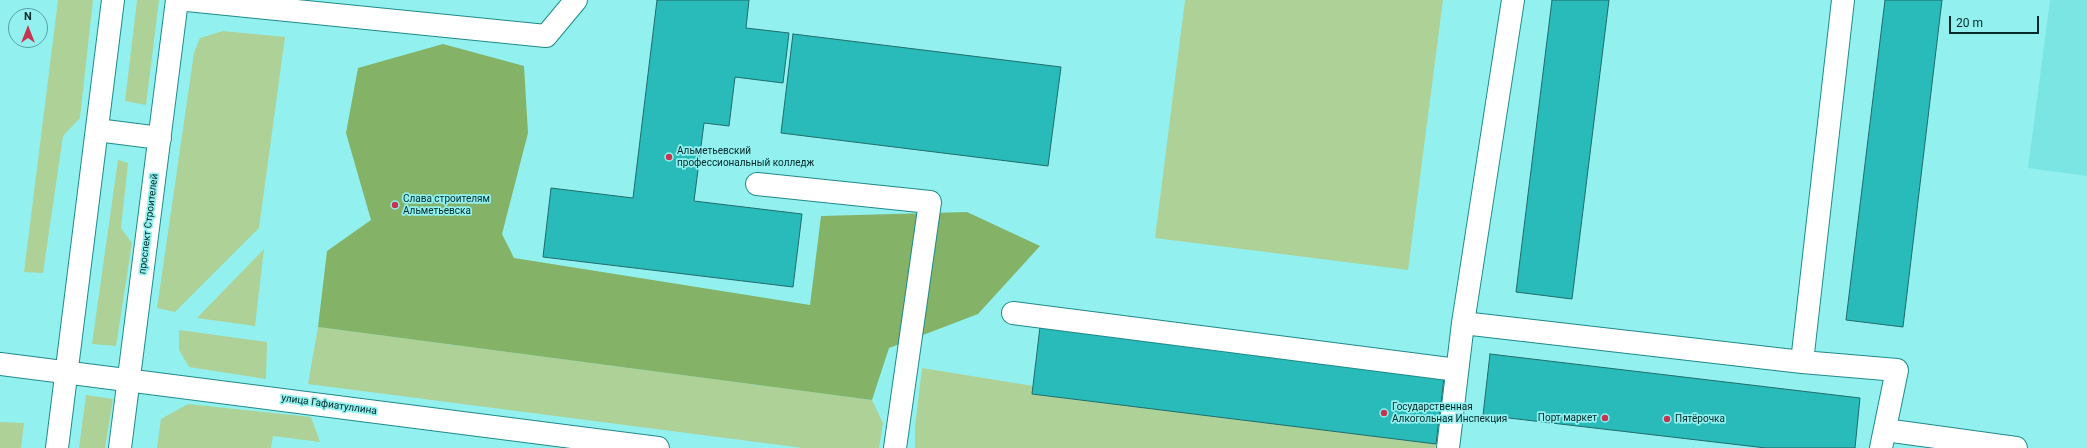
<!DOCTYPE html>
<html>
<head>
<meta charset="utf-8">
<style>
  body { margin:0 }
  #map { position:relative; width:2087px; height:448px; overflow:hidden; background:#92f1ef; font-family:Roboto,sans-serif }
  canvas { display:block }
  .north { position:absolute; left:8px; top:8px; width:40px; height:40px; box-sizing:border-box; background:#92f1ef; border:1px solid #58a1a0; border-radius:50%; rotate:0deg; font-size:11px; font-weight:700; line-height:16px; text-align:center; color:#002929 }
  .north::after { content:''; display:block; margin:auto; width:14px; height:18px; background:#c53552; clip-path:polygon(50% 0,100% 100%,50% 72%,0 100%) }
  .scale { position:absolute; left:1949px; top:16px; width:90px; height:18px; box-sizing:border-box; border:2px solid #002929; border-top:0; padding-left:5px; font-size:12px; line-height:14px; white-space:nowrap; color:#002929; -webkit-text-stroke:3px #92f1ef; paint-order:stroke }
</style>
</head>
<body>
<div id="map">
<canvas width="2087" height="448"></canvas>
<div class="north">N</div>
<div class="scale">20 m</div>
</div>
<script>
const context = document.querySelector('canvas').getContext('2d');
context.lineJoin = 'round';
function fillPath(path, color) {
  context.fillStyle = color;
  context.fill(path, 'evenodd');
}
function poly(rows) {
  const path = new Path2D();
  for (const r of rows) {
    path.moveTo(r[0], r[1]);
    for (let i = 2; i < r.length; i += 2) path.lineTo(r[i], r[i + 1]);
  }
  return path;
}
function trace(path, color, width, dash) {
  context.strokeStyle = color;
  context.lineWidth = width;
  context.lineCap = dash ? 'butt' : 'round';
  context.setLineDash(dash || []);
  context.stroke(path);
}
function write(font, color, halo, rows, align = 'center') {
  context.font = font + ' Roboto,sans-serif';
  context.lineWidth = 3.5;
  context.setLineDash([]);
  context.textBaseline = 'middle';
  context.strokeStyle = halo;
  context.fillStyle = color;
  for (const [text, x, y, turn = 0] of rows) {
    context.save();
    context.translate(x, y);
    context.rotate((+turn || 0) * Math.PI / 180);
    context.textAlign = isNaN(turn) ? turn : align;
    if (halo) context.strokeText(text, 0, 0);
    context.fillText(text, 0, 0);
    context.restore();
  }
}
fillPath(poly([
  [2050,0,2087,0,2087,176,2028,168]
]), '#7ae5e3');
fillPath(poly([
  [58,0,93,0,80,118,63,136,43,273,24,272],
  [137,0,159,0,146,105,125,101],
  [1185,0,1443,0,1408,270,1155,238],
  [223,31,285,37,259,228,175,312,157,308,194,53,200,38],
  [118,160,128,163,121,228,132,243,116,346,92,344],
  [264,249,255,326,197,318],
  [318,327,872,400,883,423,879,448,803,448,308,384],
  [179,330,267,342,266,379,189,367,179,350],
  [922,368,1033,386,1032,394,1436,444,1435,448,915,448,915,427],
  [86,395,113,399,105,448,79,448],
  [188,404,311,417,320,442,273,436,271,448,157,448,161,419],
  [0,422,24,423,21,448,0,448]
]), '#aed198');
fillPath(poly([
  [443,44,524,66,528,133,502,234,514,258,810,305,821,216,967,212,1040,246,978,314,889,348,872,400,318,327,327,251,371,220,346,133,358,68]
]), '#84b266');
const building = poly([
  [657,0,749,0,746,28,789,33,783,83,735,77,729,126,704,123,694,201,802,214,793,287,543,257,551,188,633,198,657,0],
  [1552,0,1609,0,1572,299,1516,292,1552,0],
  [1885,0,1942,0,1903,327,1846,320,1885,0],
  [793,34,1061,67,1048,166,781,133,793,34],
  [1040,327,1444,378,1436,444,1032,394,1040,327],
  [1490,354,1860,398,1855,448,1766,448,1483,415,1490,354]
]);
fillPath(building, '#29bbb9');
trace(building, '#1f6c6b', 1);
const minor = poly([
  [187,0,546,36,576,0],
  [1843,0,1802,362,1897,370,1881,448],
  [97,130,160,138],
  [757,184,930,202,895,448],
  [1013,313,1457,370],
  [1463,323,1802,362],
  [0,364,658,448],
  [1885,430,2016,448],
  [57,448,113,0],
  [120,448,177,0],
  [1448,448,1463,323,1513,0]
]);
trace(minor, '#208a89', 24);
trace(minor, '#fff', 22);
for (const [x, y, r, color] of [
  [669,157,4,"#c53552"],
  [395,205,4,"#c53552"],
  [1384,413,4,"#c53552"],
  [1605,418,4,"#c53552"],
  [1667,419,4,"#c53552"]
]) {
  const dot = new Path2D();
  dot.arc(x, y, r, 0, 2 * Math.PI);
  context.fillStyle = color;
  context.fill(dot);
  trace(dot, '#92f1ef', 1.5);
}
write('10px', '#002929', '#92f1ef', [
  ["Альметьевский",677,151],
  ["профессиональный колледж",677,163],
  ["Слава строителям",403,199],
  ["Альметьевска",403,211],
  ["Государственная",1392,407],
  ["Алкогольная Инспекция",1392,419],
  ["Порт маркет",1597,418,"right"],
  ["Пятёрочка",1675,419]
], 'left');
write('10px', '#002929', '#92f1ef', [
  ["проспект Строителей",149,224,-83],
  ["улица Гафиатуллина",329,405,8]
]);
</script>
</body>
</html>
